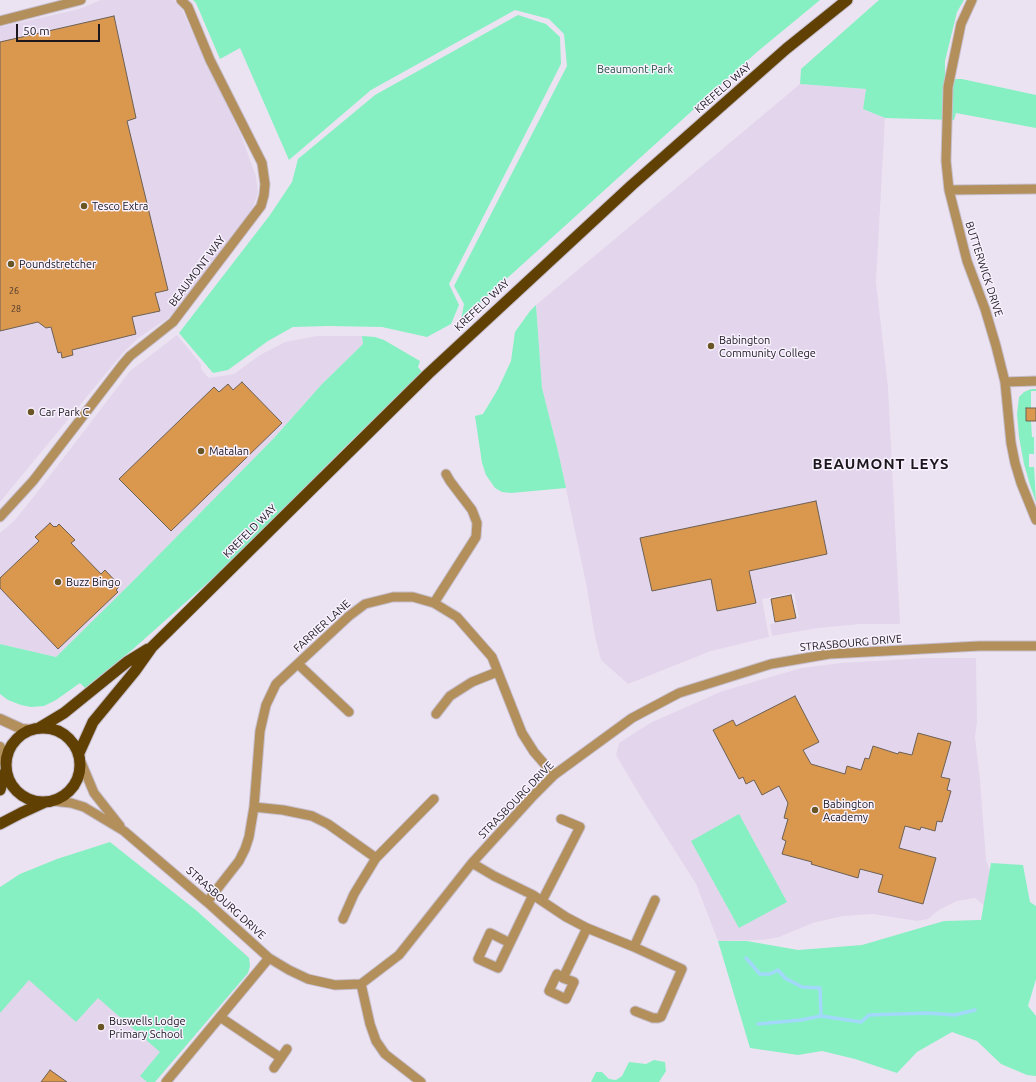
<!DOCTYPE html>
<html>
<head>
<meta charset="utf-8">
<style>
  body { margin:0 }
  #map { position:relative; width:1036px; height:1082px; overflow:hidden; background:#ece3f2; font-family:Ubuntu,sans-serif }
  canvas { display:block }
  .scale { position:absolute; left:16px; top:24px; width:84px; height:18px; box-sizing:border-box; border:2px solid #1b171d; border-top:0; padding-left:5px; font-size:12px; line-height:14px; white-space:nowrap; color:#1b171d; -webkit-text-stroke:3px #f8f1fe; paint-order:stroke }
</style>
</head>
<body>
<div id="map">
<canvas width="1036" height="1082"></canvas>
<div class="scale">50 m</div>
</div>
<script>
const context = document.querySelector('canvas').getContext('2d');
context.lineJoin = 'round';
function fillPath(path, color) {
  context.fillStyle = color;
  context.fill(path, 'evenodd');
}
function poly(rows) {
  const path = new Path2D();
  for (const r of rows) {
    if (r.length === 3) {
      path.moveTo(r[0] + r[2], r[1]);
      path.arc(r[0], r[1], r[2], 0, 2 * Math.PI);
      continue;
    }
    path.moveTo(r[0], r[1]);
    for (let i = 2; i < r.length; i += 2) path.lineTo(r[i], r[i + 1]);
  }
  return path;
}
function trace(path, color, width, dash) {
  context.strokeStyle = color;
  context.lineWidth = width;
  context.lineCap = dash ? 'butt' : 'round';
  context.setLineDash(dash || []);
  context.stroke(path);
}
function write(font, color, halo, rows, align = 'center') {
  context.font = font + ' Ubuntu,sans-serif';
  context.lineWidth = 3;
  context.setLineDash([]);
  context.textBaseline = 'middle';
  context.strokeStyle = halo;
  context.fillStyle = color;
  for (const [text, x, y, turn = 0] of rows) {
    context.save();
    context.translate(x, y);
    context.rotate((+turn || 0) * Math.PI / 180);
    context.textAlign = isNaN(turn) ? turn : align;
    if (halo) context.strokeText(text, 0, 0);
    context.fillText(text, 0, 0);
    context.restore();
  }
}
fillPath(poly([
  [101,0,173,0,177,4,182,10,241,135,256,176,258,193,254,205,246,219,171,316,137,339,123,353,0,502,0,27,79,9],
  [800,84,866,89,863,109,885,118,876,282,888,387,900,624,860,624,818,628,772,636,770,624,799,618,794,593,762,599,769,637,711,651,628,684,601,660,595,637,586,583,558,451,542,388,536,305],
  [177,335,201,364,201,369,209,378,234,374,260,355,285,342,317,336,362,336,363,344,322,384,274,438,133,581,56,657,0,644,0,533,14,521,35,495,130,371],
  [926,658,976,658,977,722,975,737,980,780,986,860,992,876,987,908,975,898,957,901,939,910,928,919,917,921,873,914,843,916,813,923,779,937,763,940,718,941,696,884,639,794,616,755,619,743,652,722,682,709,720,692,763,679,802,668,841,663],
  [186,908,246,954,249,958,250,966,248,973,155,1082,0,1082,0,920]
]), '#e3d6ec');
fillPath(poly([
  [193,0,820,0,757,52,461,320,464,304,454,286,567,66,564,34,549,19,515,10,371,90,289,160,240,48,220,59,196,3],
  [879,0,964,0,957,12,945,61,945,79,962,79,1036,95,1036,128,956,113,954,120,885,118,863,109,866,89,800,84,801,69],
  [518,15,546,24,560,37,561,64,449,284,459,305,451,324,427,337,382,327,328,326,293,327,268,341,228,370,213,373,179,333,270,215,292,182,298,159,375,95],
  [536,305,542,388,558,451,566,488,511,493,502,492,495,488,486,475,482,463,475,416,483,414,498,389,511,361,515,332,530,311],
  [362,336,375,337,384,340,420,361,418,367,422,372,344,448,231,562,132,650,85,688,80,683,56,700,44,706,31,707,21,705,8,700,0,694,0,644,56,657,133,581,274,438,322,384,363,344],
  [1031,389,1036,389,1036,391,1031,391,1031,408,1026,408,1031,421,1032,437,1034,437,1034,454,1029,454,1029,467,1034,467,1036,502,1030,485,1024,464,1019,437,1017,414,1019,397,1024,392],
  [739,814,787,902,739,928,691,841],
  [110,842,197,911,249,958,250,966,248,973,155,1082,147,1082,140,1076,160,1052,98,998,76,1022,29,980,0,1013,0,887,20,874,57,859],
  [991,863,1023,865,1030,902,1036,906,1036,979,1028,1006,1036,1016,1036,1076,1027,1075,1001,1064,977,1041,952,1032,917,1052,897,1073,855,1059,822,1051,798,1055,750,1048,718,941,747,941,798,950,862,945,944,921,981,920],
  [654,1060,665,1062,666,1071,659,1082,591,1082,596,1072,602,1072,609,1079,616,1080,622,1076,629,1062,646,1064]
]), '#86f0c2');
trace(poly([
  [746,958,760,974,770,974,778,970,785,978,802,987,820,988,821,1016],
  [758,1024,801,1020,821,1016,861,1022,869,1015,927,1013,955,1015,975,1010]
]), '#a2d8f9', 3.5);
const building = poly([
  [114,16,136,118,127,121,168,290,155,293,160,311,132,317,136,334,72,350,73,355,62,358,61,352,58,353,51,327,46,328,38,322,0,331,0,42,114,16],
  [242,382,282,423,171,531,119,479,214,387,219,392,228,384,233,390,242,382],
  [1026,408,1036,408,1036,421,1026,421,1026,408],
  [816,501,827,554,749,571,756,603,717,611,711,579,652,591,640,538,816,501],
  [50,523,54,527,55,526,56,527,59,524,75,540,71,543,101,574,105,570,120,586,116,590,118,592,58,649,0,588,0,578,39,541,35,537,50,523],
  [791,595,796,618,775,622,771,599,791,595],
  [795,696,819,742,803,750,811,764,845,774,847,766,861,770,865,758,869,759,873,746,898,754,899,752,912,755,918,733,951,742,941,777,950,779,947,790,951,791,942,822,937,821,935,831,921,827,920,830,905,826,899,848,936,858,923,904,878,892,883,875,860,869,858,878,811,864,812,862,782,854,786,841,782,839,788,819,784,818,788,803,779,786,762,795,754,780,746,784,743,777,739,779,713,730,733,720,736,726,795,696],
  [50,1070,67,1082,41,1082,50,1070]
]);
fillPath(building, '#da984f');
trace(building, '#6c6055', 1);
const minor = poly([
  [972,0,961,24,948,87,946,161,949,190,967,261,985,309,996,346,1005,382,1011,443,1015,463,1021,483,1036,520],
  [0,21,81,0],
  [949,190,1036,189],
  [1005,382,1036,381],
  [0,517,33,481,123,364,130,356,173,322,261,206,264,195,265,184,262,163,210,60,188,7,181,0],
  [434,603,476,537,477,523,472,510,450,481,446,474],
  [298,664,349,712],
  [436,714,450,696,472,682,497,672],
  [81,762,94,793,120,826],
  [52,801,71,803,84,807,124,831,207,902,269,958,289,970,308,979,335,985,361,984,399,955,472,863,534,795,554,775,632,718,679,693,771,664,829,654,979,646,1036,646],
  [254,807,283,810,312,816,328,824,376,858,434,799],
  [472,863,494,876,533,895,566,917,587,928,634,947,682,969,661,1017,658,1018,653,1018,635,1011],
  [542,901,580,827,561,819],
  [207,902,239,861,245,849,249,837,254,807,260,731,266,705,276,684,349,616,365,604,393,597,413,597,434,603,457,617,492,657,522,733,534,752,554,775],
  [343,919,354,894,376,858],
  [510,943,490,933,478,959,498,968,533,895],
  [634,947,655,900],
  [563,978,557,974,549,991,566,999,574,982,563,978,587,928],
  [361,984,370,1024,376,1041,385,1054,421,1082],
  [220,1017,281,1058],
  [274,1068,287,1049],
  [166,1082,269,958]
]);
const tertiary = poly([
  [0,719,22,729,32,730],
  [0,747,6,764]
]);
const trunk = poly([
  [39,728,64,713,127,662,148,649],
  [43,765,37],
  [79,753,93,722,135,671,152,647,428,374,632,185,786,49,847,0],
  [0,790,6,770],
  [0,824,21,813,45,802]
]);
trace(minor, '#c6becc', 11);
trace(tertiary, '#c6becc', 12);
trace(trunk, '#c6becc', 13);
trace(minor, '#b28f5b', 9);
trace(tertiary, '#b28f5b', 10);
trace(trunk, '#604003', 11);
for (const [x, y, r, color] of [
  [84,206,4,"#6a5625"],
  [11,264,4,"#6a5625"],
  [711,346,4,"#6a5625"],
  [31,412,4,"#6a5625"],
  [201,451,4,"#6a5625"],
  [58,582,4,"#6a5625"],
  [815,810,4,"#6a5625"],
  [101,1027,4,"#6a5625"]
]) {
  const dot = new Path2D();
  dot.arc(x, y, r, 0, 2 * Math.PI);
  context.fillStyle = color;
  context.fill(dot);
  trace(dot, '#f8f1fe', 1.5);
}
write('9px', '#4b372a', null, [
  ["26",14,291],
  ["28",16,309]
]);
write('11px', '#265340', '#f8f1fe', [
  ["Beaumont Park",635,69]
]);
write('11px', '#1b171d', '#f8f1fe', [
  ["KREFELD WAY",723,88,-41],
  ["BUTTERWICK DRIVE",984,269,72],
  ["BEAUMONT WAY",197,271,-53],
  ["KREFELD WAY",482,305,-43],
  ["KREFELD WAY",250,531,-45],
  ["FARRIER LANE",322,626,-42],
  ["STRASBOURG DRIVE",851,643,-5],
  ["STRASBOURG DRIVE",516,800,-46],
  ["STRASBOURG DRIVE",226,903,42]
]);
write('11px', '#1b171d', '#f8f1fe', [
  ["Tesco Extra",92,206],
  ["Poundstretcher",19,264],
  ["Babington",719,340],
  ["Community College",719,353],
  ["Car Park C",39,412],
  ["Matalan",209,451],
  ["Buzz Bingo",66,582],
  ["Babington",823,804],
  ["Academy",823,817],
  ["Buswells Lodge",109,1021],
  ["Primary School",109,1034]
], 'left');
context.letterSpacing = '1px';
write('bold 15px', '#1b171d', '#f8f1fe', [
  ["BEAUMONT LEYS",881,464]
]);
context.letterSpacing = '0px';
</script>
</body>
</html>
